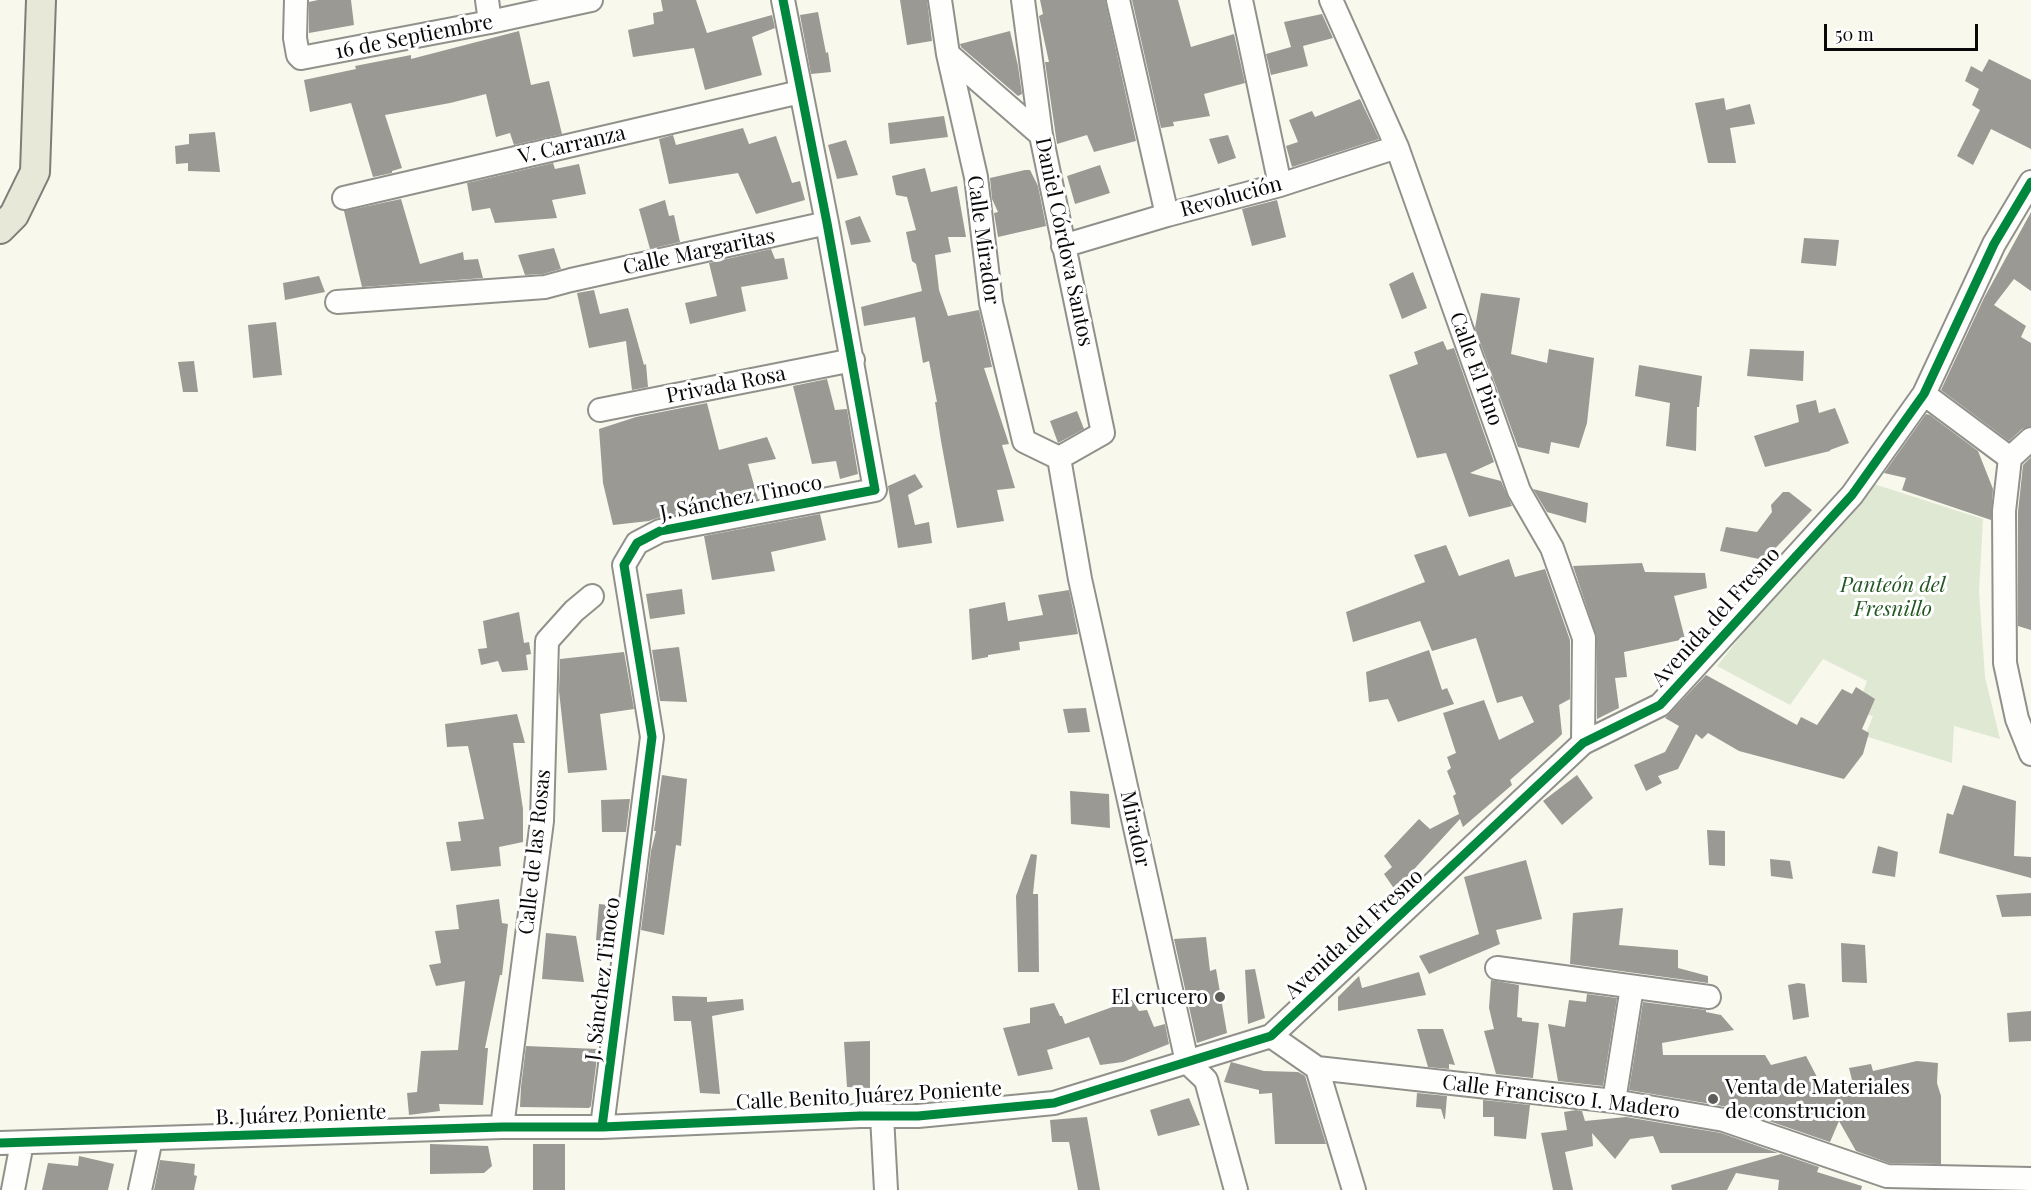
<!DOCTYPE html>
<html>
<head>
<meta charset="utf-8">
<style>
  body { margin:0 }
  #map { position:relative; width:2031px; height:1190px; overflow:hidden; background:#f8f8ed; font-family:"Playfair Display",serif }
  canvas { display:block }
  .scale { position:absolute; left:1824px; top:24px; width:154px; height:27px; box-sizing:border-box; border:3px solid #090909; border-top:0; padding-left:8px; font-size:18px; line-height:21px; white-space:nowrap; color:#090909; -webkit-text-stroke:4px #fff; paint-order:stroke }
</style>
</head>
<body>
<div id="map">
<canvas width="2031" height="1190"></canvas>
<div class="scale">50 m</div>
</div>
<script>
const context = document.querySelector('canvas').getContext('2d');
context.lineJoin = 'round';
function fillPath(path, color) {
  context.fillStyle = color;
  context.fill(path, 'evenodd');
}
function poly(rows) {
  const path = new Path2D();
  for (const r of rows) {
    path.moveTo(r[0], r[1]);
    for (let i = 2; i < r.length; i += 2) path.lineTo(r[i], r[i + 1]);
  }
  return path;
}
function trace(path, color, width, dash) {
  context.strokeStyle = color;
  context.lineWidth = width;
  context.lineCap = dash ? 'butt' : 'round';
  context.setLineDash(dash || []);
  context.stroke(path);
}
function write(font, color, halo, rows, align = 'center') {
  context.font = font + ' "Playfair Display",serif';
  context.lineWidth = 6;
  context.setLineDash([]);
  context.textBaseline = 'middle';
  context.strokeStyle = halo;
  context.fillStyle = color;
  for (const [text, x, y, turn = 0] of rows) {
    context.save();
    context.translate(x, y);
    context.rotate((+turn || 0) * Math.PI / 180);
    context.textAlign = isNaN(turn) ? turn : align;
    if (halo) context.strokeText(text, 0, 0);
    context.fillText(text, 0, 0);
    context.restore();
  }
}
fillPath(poly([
  [1874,484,1983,519,1979,591,1985,677,2000,739,1954,726,1952,763,1865,736,1873,716,1856,712,1867,681,1823,659,1790,705,1717,666,1781,586,1847,520]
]), '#dfe8d3');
fillPath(poly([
  [318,0,351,0,354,25,309,33,309,2],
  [661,0,696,0,707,33,772,15,775,28,752,37,762,75,705,90,694,48,633,57,628,30,654,24,653,13,663,11],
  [900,0,927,0,932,41,907,45],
  [1040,0,1105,0,1136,141,1094,152,1087,135,1057,144,1045,62,1049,62,1039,16,1043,14],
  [1132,0,1178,0,1191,47,1234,34,1245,83,1204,94,1210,116,1173,122,1174,126,1161,128],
  [818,12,826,53,828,52,831,72,811,74,800,15],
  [1322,14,1333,38,1303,46,1308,66,1271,75,1266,54,1291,47,1284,22],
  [519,31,531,85,549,81,562,134,514,145,510,133,496,137,486,94,450,103,385,115,402,168,392,171,392,173,373,177,351,103,310,112,304,80,356,69,355,66,411,55,411,59],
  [1010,31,1018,66,1022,94,1018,96,961,47,960,44],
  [1989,59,2031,80,2031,149,1991,129,1973,165,1957,156,1980,110,1972,105,1979,89,1965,81,1971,66,1982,72],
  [1724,98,1726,110,1750,104,1755,124,1730,128,1736,163,1708,163,1695,103],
  [1360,99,1379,139,1292,167,1286,146,1298,142,1289,120,1312,111,1315,117],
  [944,116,948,137,890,144,888,123],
  [743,128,749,144,776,136,792,183,800,181,805,200,756,214,738,173,669,184,659,139,673,135,676,145],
  [215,132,220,172,188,171,188,163,176,164,175,146,189,144,189,134],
  [1228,135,1236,158,1218,164,1209,139],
  [846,140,858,175,837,179,828,145],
  [553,163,555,169,579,164,586,194,552,200,557,218,495,223,490,208,472,211,467,183],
  [1100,165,1110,193,1075,204,1067,176],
  [925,168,931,192,957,186,966,237,948,237,951,252,935,255,939,290,948,316,979,310,992,367,984,368,1009,444,1002,445,1015,488,997,490,1004,521,957,528,941,441,935,402,937,402,929,361,923,363,915,317,864,326,861,307,922,291,916,264,912,261,906,232,916,230,907,197,896,195,892,176],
  [1025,170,1030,170,1038,186,1046,226,998,237,994,213,998,212,992,199,990,178],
  [401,199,420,264,463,252,464,260,478,259,483,278,362,287,344,211],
  [665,200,669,216,674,215,680,242,650,249,639,209],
  [1277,200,1286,237,1252,246,1242,209],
  [2031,212,2031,291,2014,279,1994,305,2026,326,2021,337,2031,343,2031,426,2022,429,2009,441,1941,390,1984,298],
  [860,216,871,242,851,245,845,221],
  [1804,238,1839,240,1836,266,1801,263],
  [554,248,561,269,543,274,525,275,518,255],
  [771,249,775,259,784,258,788,279,741,287,746,311,690,324,685,303,717,296,709,263],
  [1413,272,1427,308,1402,319,1389,284],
  [319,276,325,292,285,300,283,283],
  [594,290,600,314,628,308,644,365,646,364,648,387,632,390,626,341,589,348,577,293],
  [1481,293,1520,298,1511,354,1547,363,1549,349,1594,358,1587,423,1579,448,1551,442,1549,454,1518,447,1475,328],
  [276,322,282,375,253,378,248,325],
  [1443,341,1447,350,1454,348,1494,462,1470,473,1501,481,1512,506,1469,517,1446,453,1417,458,1389,375,1418,364,1414,352],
  [1750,349,1804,351,1803,381,1747,376],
  [194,361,198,392,183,392,178,362],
  [1639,365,1702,376,1699,407,1697,407,1696,451,1666,446,1670,403,1635,396],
  [827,379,835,410,847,409,858,474,840,479,836,461,812,464,793,386],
  [1816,400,1819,413,1835,408,1849,443,1830,450,1830,451,1765,467,1754,436,1799,422,1796,405],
  [707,403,719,450,767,437,776,459,748,464,758,499,657,518,649,521,613,525,603,483,599,429,636,417],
  [1077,411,1084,429,1058,443,1050,421],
  [1926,414,1930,415,1978,451,1993,489,1991,520,1902,490,1906,478,1884,473],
  [2031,457,2031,630,2018,626,2018,512,2023,465],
  [915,474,923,487,908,495,915,525,929,522,932,543,898,548,888,486],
  [1533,489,1588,503,1586,523,1547,512],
  [1783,492,1789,492,1812,510,1764,560,1720,551,1726,527,1757,532,1772,512,1771,505],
  [820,514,826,540,771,552,775,571,712,580,704,536],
  [1446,545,1459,576,1509,559,1515,577,1545,569,1570,640,1570,699,1559,705,1562,734,1557,739,1510,780,1512,785,1463,827,1460,819,1395,890,1384,874,1392,867,1384,856,1419,819,1430,829,1459,814,1453,796,1456,794,1447,771,1451,768,1447,757,1456,753,1443,713,1484,700,1499,740,1534,722,1522,696,1497,703,1476,638,1432,651,1420,621,1353,642,1346,612,1425,582,1414,555],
  [1642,563,1645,572,1705,573,1707,588,1674,596,1685,639,1624,652,1627,677,1615,678,1619,708,1597,719,1597,638,1573,566],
  [682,589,685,614,650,619,646,594],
  [1069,590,1078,634,1019,642,1020,650,988,655,988,657,972,660,969,609,1005,602,1008,621,1043,615,1038,595],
  [519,612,524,643,529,642,531,654,526,655,528,670,502,672,498,661,481,665,478,649,487,648,483,621],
  [679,647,687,702,660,701,652,650],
  [1429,650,1442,690,1447,688,1454,704,1398,722,1388,699,1369,702,1366,672],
  [624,652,634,709,600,714,607,770,568,773,559,691,560,659],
  [1706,675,1797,725,1801,717,1817,725,1842,689,1852,694,1856,687,1875,699,1862,729,1869,733,1863,754,1844,779,1739,751,1708,733,1702,739,1696,734,1678,769,1658,776,1662,783,1646,791,1634,765,1665,752,1679,726,1665,718],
  [1086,708,1090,732,1068,733,1063,709],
  [517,714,525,743,513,743,523,809,523,842,499,847,501,866,451,871,446,842,461,841,458,822,484,819,468,746,447,747,445,724],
  [662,775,687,779,681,846,676,845,664,935,641,930,651,851,656,831,654,831],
  [1577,775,1593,798,1562,825,1543,801],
  [1963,785,2016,801,2014,856,2031,857,2031,878,1939,853,1947,813,1953,815],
  [1070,791,1109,794,1110,828,1071,824],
  [630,799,626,832,602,832,601,800],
  [1707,830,1725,831,1725,866,1709,865],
  [1878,846,1898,852,1895,877,1872,873],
  [1031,854,1037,855,1033,894,1038,894,1039,972,1018,972,1016,896],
  [1770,859,1790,861,1793,879,1771,876],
  [1526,860,1542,919,1496,930,1500,944,1429,974,1419,956,1479,934,1464,877],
  [2031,893,2031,916,2002,917,1996,895],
  [499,899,502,923,508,924,502,975,500,975,485,1048,488,1048,483,1105,439,1104,440,1111,409,1115,407,1093,417,1092,421,1051,458,1050,465,981,436,986,429,965,441,963,435,931,459,929,456,905],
  [599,904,617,906,612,943,596,940],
  [1623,908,1619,945,1678,950,1678,968,1708,976,1708,983,1570,964,1573,913],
  [546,933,576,936,584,982,542,979],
  [1206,937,1210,971,1216,969,1227,1033,1197,1043,1174,939],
  [1841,943,1865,945,1867,983,1842,982],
  [1255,969,1265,1018,1248,1024,1245,970],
  [1419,972,1426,995,1338,1011,1338,997,1359,976,1362,988],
  [1491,980,1519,985,1517,1017,1522,1018,1522,1021,1539,1023,1533,1078,1496,1074,1484,1031,1494,1029,1489,1008],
  [1798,983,1805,984,1809,1017,1793,1020,1788,985],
  [1587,994,1617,998,1603,1086,1558,1081,1548,1024,1565,1027,1569,1000,1586,1002],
  [672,996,707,997,707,1002,743,999,744,1010,712,1016,720,1094,700,1093,691,1021,674,1021],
  [1132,1000,1139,1011,1147,1010,1154,1027,1165,1024,1169,1044,1123,1062,1100,1065,1089,1037,1047,1050,1053,1069,1018,1076,1003,1028,1030,1023,1030,1008,1054,1003,1060,1016,1062,1016,1065,1024],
  [1643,1002,1706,1010,1706,1012,1721,1015,1734,1030,1662,1043,1663,1055,1765,1055,1771,1065,1806,1056,1827,1096,1854,1088,1849,1068,1871,1064,1873,1071,1917,1061,1938,1063,1937,1083,1941,1096,1941,1164,1889,1163,1856,1151,1839,1121,1830,1142,1728,1107,1629,1090],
  [2031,1011,2031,1041,2009,1042,2007,1013],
  [1417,1029,1443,1029,1455,1065,1449,1064,1449,1069,1428,1067],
  [870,1041,870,1088,847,1087,844,1042],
  [526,1046,598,1049,591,1106,589,1108,520,1107,521,1087],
  [1231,1062,1264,1071,1298,1072,1305,1076,1326,1144,1275,1144,1272,1093,1259,1094,1259,1090,1224,1082],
  [1417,1093,1447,1096,1445,1119,1444,1119,1441,1109,1416,1107],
  [1189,1098,1200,1125,1158,1136,1150,1110],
  [1483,1100,1530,1105,1526,1139,1494,1136,1494,1117,1483,1117],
  [1576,1110,1582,1111,1585,1121,1626,1117,1721,1133,1778,1153,1660,1153,1653,1136,1630,1139,1615,1159,1592,1133,1593,1146,1565,1152,1573,1190,1553,1190,1541,1133,1567,1130,1564,1112],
  [1087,1117,1100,1190,1078,1190,1069,1142,1052,1142,1050,1120],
  [430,1144,488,1146,492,1166,484,1173,430,1174],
  [533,1144,565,1144,565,1190,533,1190],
  [1781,1154,1819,1167,1817,1172,1862,1186,1861,1190,1778,1190,1779,1180,1736,1173,1727,1190,1672,1190,1671,1185],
  [79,1156,114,1164,108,1190,42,1190,48,1163,78,1166],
  [160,1160,195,1164,194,1175,197,1176,194,1190,154,1190]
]), '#9a9993');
const minor = poly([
  [296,0,295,38,298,55,301,58,490,22,591,0],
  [487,0,490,22],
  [940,0,948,54,976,177,991,303,1024,441,1059,458],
  [1023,0,1041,135,1103,433,1059,458],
  [1118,0,1167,215],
  [1241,0,1280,185],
  [1331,0,1397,147,1519,491,1552,548,1584,638,1583,743],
  [948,54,1041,135],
  [344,198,800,92],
  [1063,246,1167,215,1280,185,1397,147],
  [337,302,545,287,571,280,827,223],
  [1924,394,2010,458],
  [600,410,853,360],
  [2031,439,2010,458,2004,511,2005,663,2017,719,2031,754],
  [1059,458,1080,579,1187,1062,1206,1080,1236,1190],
  [1497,968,1709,997],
  [1271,1036,1317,1068,1614,1101,1724,1120,1887,1176,2031,1179],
  [1317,1068,1354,1190],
  [1614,1101,1632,987],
  [882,1116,886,1190],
  [502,1127,542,821,547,641,574,611,592,596],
  [602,1127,652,737,624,565,637,543,660,531,875,490,827,223,783,0],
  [0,1143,502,1127,602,1127,860,1116,918,1116,1054,1103,1271,1036,1583,743,1660,705,1852,495,1924,394,1994,244,2031,182],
  [13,1190,22,1143],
  [140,1190,151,1139]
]);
const major = poly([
  [0,229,14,215,35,172,41,0]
]);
trace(minor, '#91918c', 26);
trace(major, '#7e7e79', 32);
trace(minor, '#fefefc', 22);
trace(major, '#e8e8d9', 28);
trace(poly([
  [602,1127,652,737,624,565,637,543,660,531,875,490,827,223,783,0],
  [0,1143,502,1127,602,1127,860,1116,918,1116,1054,1103,1271,1036,1583,743,1660,705,1852,495,1924,394,1994,244,2031,182]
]), '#00873e', 9);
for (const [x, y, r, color] of [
  [1220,997,6,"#5d5d59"],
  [1713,1099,6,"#5d5d59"]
]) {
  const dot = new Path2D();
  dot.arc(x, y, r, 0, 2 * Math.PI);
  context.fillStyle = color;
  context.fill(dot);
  trace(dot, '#fff', 2);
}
write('21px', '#090909', '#fff', [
  ["16 de Septiembre",414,37,-11],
  ["V. Carranza",572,145,-13],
  ["Revolución",1231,197,-15],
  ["Calle Mirador",983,240,82],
  ["Daniel Córdova Santos",1064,242,78],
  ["Calle Margaritas",699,252,-12],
  ["Calle El Pino",1476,369,70],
  ["Privada Rosa",726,385,-11],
  ["J. Sánchez Tinoco",741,498,-11],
  ["Avenida del Fresno",1716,617,-48],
  ["Mirador",1135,829,78],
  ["Calle de las Rosas",535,852,-84],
  ["Avenida del Fresno",1354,934,-43],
  ["J. Sánchez Tinoco",603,979,-83],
  ["Calle Benito Juárez Poniente",869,1096,-3],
  ["Calle Francisco I. Madero",1561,1097,7],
  ["B. Juárez Poniente",301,1115,-2]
]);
write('italic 21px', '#245723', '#fff', [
  ["Panteón del",1893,585],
  ["Fresnillo",1893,609]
]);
write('21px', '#090909', '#fff', [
  ["El crucero",1208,997],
  ["Venta de Materiales",1725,1087,"left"],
  ["de construcion",1725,1111,"left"]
], 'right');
</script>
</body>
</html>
